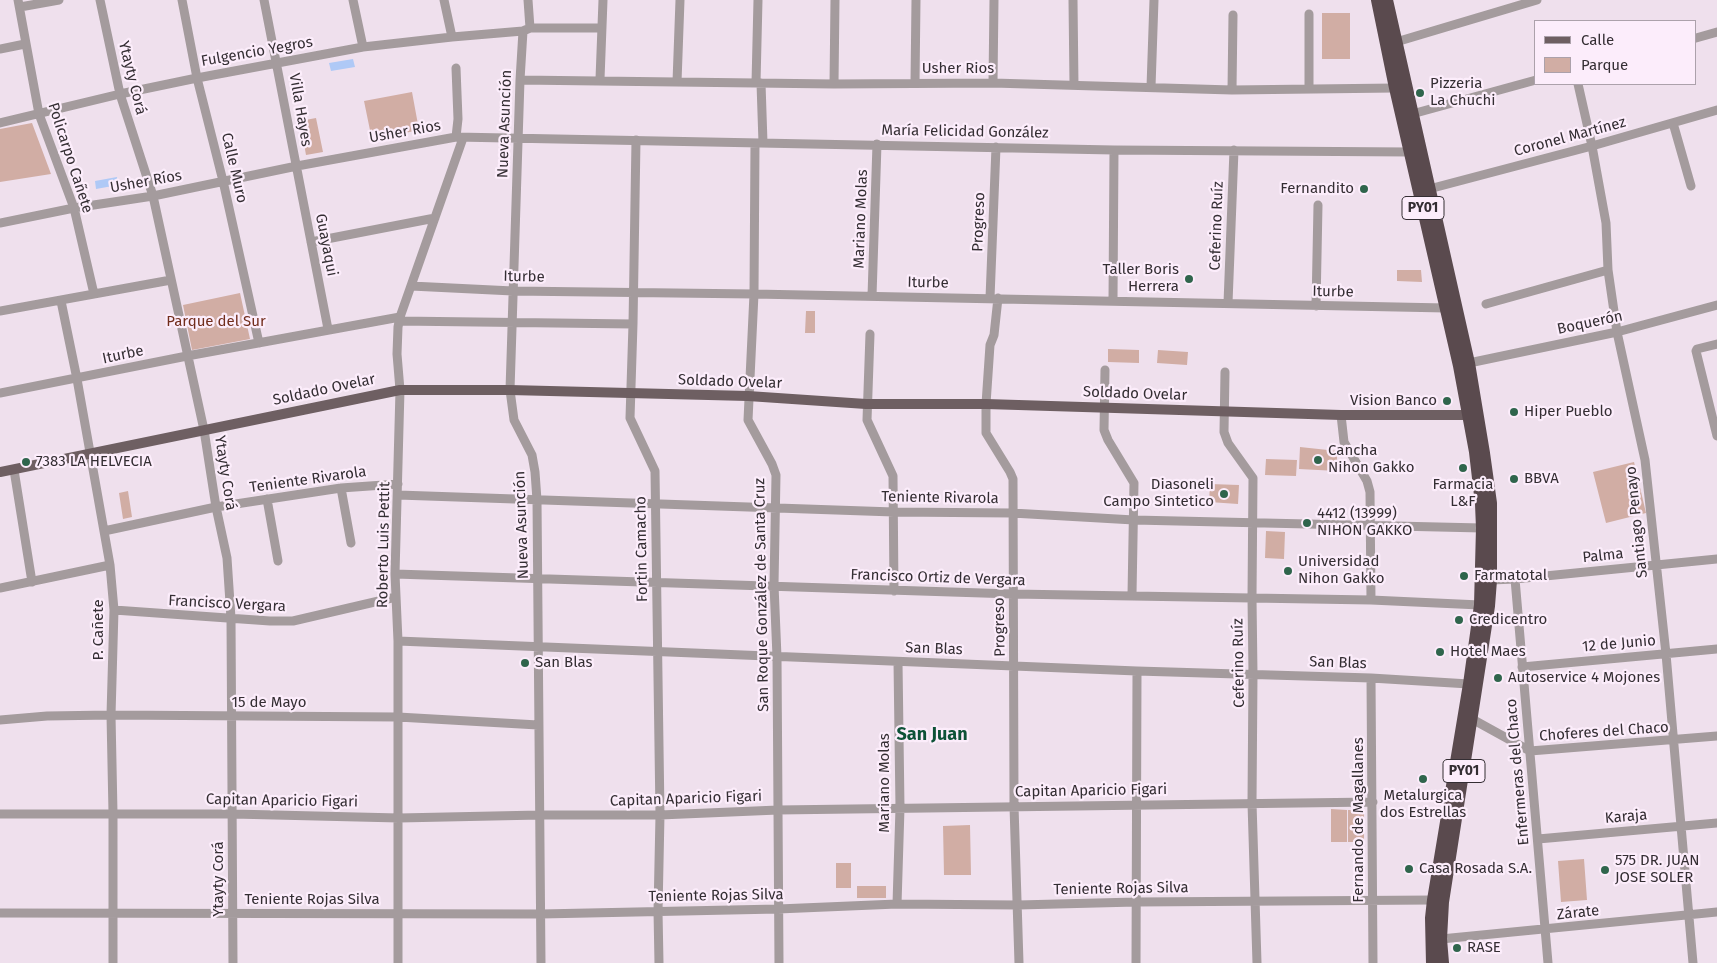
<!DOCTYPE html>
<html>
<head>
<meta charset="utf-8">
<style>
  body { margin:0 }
  #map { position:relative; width:1717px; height:963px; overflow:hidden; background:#efe0ed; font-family:"Fira Sans",sans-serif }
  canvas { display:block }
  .legend { position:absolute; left:1534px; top:20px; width:162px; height:65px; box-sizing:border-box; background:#fcedfb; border:1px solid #aca1ab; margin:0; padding:6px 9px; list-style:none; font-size:15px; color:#342e33 }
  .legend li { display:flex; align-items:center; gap:10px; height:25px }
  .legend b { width:25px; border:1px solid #aca1ab }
</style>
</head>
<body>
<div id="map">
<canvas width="1717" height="963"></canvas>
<ul class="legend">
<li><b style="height:6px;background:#6e5f62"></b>Calle</li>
<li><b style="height:14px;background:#d1ada4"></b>Parque</li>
</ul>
</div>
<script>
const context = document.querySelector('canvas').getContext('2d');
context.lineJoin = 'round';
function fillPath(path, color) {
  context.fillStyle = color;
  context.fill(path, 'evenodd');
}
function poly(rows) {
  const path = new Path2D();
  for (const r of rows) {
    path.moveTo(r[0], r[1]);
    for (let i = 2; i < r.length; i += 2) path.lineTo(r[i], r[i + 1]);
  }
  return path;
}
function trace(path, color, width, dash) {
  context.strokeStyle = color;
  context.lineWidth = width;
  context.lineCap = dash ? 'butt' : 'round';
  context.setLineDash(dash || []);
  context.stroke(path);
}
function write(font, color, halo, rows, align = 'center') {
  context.font = font + ' "Fira Sans",sans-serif';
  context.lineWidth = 4.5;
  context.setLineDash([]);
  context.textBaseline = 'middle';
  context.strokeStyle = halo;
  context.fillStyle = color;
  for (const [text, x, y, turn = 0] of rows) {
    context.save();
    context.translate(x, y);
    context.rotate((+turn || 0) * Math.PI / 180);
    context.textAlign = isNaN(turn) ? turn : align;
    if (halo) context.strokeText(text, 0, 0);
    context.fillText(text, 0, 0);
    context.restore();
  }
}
fillPath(poly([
  [1322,13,1350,13,1350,59,1322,59],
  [412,92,419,130,372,140,364,101],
  [316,118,323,152,306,155,300,121],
  [32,123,51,174,0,182,0,129],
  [1397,270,1421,270,1422,282,1397,281],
  [240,293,250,339,192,350,183,305],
  [806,311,815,311,815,333,805,333],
  [1108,349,1139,350,1139,363,1108,362],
  [1158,350,1188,352,1187,365,1157,363],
  [1300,447,1337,451,1337,471,1299,469],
  [1266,459,1297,460,1296,476,1265,475],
  [1634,462,1646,513,1606,523,1593,472],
  [1210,484,1239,485,1238,504,1209,502],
  [128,491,132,517,123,519,119,493],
  [1266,531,1285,532,1284,559,1265,558],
  [1331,809,1347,810,1347,842,1331,842],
  [1348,810,1364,810,1364,842,1348,842],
  [970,825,971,875,944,875,943,826],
  [1584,859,1587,900,1561,902,1558,861],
  [836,863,851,863,851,888,836,888],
  [857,886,886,886,886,898,857,898]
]), '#d1ada4');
fillPath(poly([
  [353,59,355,67,331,71,329,63],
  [117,177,118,185,96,189,95,181]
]), '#afc9f6');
trace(poly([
  [18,0,39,114,74,208,94,294],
  [100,0,120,94,153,196,204,430,216,507,227,558,231,618,233,963],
  [182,0,197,78,223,181,259,343],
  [264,0,328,329],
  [353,0,363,47],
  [444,0,452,37],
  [528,0,530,28],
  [1073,0,1074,85],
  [20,7,59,0],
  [1309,14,1309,89],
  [523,31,520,80,510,390,514,420,532,455,535,472,537,500,541,963],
  [1696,38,1717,32],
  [1396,42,1537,0],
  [0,49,25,44],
  [600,79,603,0],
  [520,80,834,84,993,83,1232,90,1395,88],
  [677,82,680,0],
  [756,83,758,0],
  [761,83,763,143],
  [915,83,916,0],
  [993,83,994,0],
  [834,84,835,0],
  [1578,84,1592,146,1606,223,1608,270,1617,332,1645,460,1666,654,1693,963],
  [1151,87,1154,0],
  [1232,90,1233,15],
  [1412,114,1536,80],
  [0,123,120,94,197,78,363,47,452,37,523,31,530,28,602,28],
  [1673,123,1691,186],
  [456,137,458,119,456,68],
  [636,140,633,324,630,418,655,471,660,815,658,911,659,963],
  [755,143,754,294,748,420,772,464,776,475,774,585,777,657,779,963],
  [1429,189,1592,146,1717,110],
  [0,223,74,208,153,196,297,166,456,137,1114,150,1410,152],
  [311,242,435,218],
  [411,286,513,291,754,294,1446,308],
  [872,296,877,144],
  [990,298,996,147],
  [998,298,994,335,990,345,986,404,986,433,1010,472,1013,479,1014,806,1019,963],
  [61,301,77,379,110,565,114,610,111,715,113,813,113,963],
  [1113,301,1114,150],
  [1228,303,1234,150],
  [1486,304,1608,270],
  [1316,306,1318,205],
  [0,311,171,280],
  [399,321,633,324],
  [870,334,867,420,893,476,894,591],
  [1717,344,1697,349,1696,351,1717,436],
  [1469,363,1617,332,1717,305],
  [1105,370,1104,430,1108,440,1134,483,1132,595],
  [1225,372,1224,432,1228,443,1253,478,1252,598,1253,674,1252,803,1257,963],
  [0,393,187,356,400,317],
  [1341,415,1344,442,1367,481,1370,492,1371,600],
  [14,470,32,582],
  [341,488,351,543],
  [398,495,894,512,1012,513,1134,520,1482,528],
  [267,499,278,561],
  [104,531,216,507,341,488,398,484],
  [395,574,1013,594,1371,600,1480,605],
  [1515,579,1548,963],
  [1491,580,1515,579,1717,559],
  [0,588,110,565],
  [114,610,270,621,293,621,396,597],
  [398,641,1137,671,1371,678,1469,684],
  [1522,667,1717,649],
  [1371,678,1373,963],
  [1472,719,1530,751,1717,736],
  [0,720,47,716,111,715,398,717,538,725],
  [0,814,233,814,399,818,540,815,660,815,778,810,1373,802],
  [1538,839,1717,823],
  [897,904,900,808,898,662],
  [0,913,541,914,778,909,897,904,1018,905,1136,902,1433,900],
  [1441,939,1717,912],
  [398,963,398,641,395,574,400,390,397,354,398,327,400,317,463,138],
  [1136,963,1137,671]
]), '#a49b9d', 9);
trace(poly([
  [0,472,400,390,510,390,748,396,866,404,986,404,1341,415,1468,415]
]), '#6e5f62', 10);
trace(poly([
  [1377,0,1395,88,1459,366,1475,452,1481,504,1482,528,1480,605,1469,684,1433,900,1431,918,1432,963],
  [1387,0,1469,363,1484,453,1491,503,1491,580,1489,606,1443,902,1441,939,1443,963]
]), '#5a4a4e', 12);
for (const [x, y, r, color] of [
  [1420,93,5,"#2f654c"],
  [1364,189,5,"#2f654c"],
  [1189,279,5,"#2f654c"],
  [1447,401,5,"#2f654c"],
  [1514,412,5,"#2f654c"],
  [1318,460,5,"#2f654c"],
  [26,462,5,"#2f654c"],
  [1463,468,5,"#2f654c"],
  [1514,479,5,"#2f654c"],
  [1224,494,5,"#2f654c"],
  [1307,523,5,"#2f654c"],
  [1288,571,5,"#2f654c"],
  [1464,576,5,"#2f654c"],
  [1459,620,5,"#2f654c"],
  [1440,652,5,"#2f654c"],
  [525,663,5,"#2f654c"],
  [1498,678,5,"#2f654c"],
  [1423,779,5,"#2f654c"],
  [1409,869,5,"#2f654c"],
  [1605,870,5,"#2f654c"],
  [1457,948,5,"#2f654c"]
]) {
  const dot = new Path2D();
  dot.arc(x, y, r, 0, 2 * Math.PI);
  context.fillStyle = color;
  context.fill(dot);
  trace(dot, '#fcedfb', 2);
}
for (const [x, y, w] of [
  [1423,208,42],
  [1464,771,42]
]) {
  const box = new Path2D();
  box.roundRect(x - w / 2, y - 11.5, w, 23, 4);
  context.fillStyle = '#fcedfb';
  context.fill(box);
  trace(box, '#342e33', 1);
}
write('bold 14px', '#342e33', null, [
  ["PY01",1423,208],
  ["PY01",1464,771]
]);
write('15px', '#342e33', '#fcedfb', [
  ["Fulgencio Yegros",257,52,-10],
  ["Usher Rios",958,69],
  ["Ytayty Corá",132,78,76],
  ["Villa Hayes",300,110,80],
  ["Nueva Asunción",505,124,-88],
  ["Usher Rios",405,132,-10],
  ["María Felicidad González",965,132,1],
  ["Coronel Martínez",1570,137,-15],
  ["Policarpo Cañete",70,158,72],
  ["Calle Muro",234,168,77],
  ["Usher Ríos",146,182,-10],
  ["Mariano Molas",861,219,-88],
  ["Progreso",979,222,-88],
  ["Ceferino Ruíz",1217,226,-88],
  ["Guayaqui",326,245,79],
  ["Iturbe",524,277,1],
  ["Iturbe",928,283,1],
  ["Iturbe",1333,292,1],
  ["Boquerón",1590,323,-12],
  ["Iturbe",123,355,-12],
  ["Soldado Ovelar",730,382,2],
  ["Soldado Ovelar",324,390,-12],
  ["Soldado Ovelar",1135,394,2],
  ["Ytayty Corá",225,473,81],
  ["Teniente Rivarola",308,480,-8],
  ["Teniente Rivarola",940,498,1],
  ["Santiago Penayo",1637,522,-96],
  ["Nueva Asunción",522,525,-92],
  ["Roberto Luis Pettit",384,545,-89],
  ["Fortin Camacho",642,549,-91],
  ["Palma",1603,556,-6],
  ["Francisco Ortiz de Vergara",938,578,2],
  ["San Roque González de Santa Cruz",762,595,-91],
  ["Francisco Vergara",227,604,3],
  ["Progreso",1000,627,-91],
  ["P. Cañete",99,630,-90],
  ["12 de Junio",1619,644,-5],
  ["San Blas",934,649,2],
  ["Ceferino Ruíz",1239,663,-91],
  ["San Blas",1338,663,2],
  ["15 de Mayo",269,703],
  ["Choferes del Chaco",1604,732,-4],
  ["Enfermeras del Chaco",1518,772,-95],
  ["Mariano Molas",885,783,-90],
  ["Capitan Aparicio Figari",1091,791,-1],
  ["Capitan Aparicio Figari",686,799,-2],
  ["Capitan Aparicio Figari",282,801,1],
  ["Karaja",1626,817,-5],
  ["Fernando de Magallanes",1359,820,-90],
  ["Ytayty Corá",219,879,-90],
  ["Teniente Rojas Silva",1121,889,-1],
  ["Teniente Rojas Silva",716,896,-1],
  ["Teniente Rojas Silva",312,900],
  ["Zárate",1578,913,-6]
]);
write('15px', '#342e33', '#fcedfb', [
  ["Pizzeria",1430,84],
  ["La Chuchi",1430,101],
  ["Fernandito",1354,189,"right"],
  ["Taller Boris",1179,270,"right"],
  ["Herrera",1179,287,"right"],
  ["Vision Banco",1437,401,"right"],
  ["Hiper Pueblo",1524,412],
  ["Cancha",1328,451],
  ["Nihon Gakko",1328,468],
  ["7383 LA HELVECIA",36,462],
  ["BBVA",1524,479],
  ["Diasoneli",1214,485,"right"],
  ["Campo Sintetico",1214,502,"right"],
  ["Farmacia",1463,485,"center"],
  ["L&F",1463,502,"center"],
  ["4412 (13999)",1317,514],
  ["NIHON GAKKO",1317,531],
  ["Universidad",1298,562],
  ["Nihon Gakko",1298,579],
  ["Farmatotal",1474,576],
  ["Credicentro",1469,620],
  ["Hotel Maes",1450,652],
  ["San Blas",535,663],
  ["Autoservice 4 Mojones",1508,678],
  ["Metalurgica",1423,796,"center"],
  ["dos Estrellas",1423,813,"center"],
  ["575 DR. JUAN",1615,861],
  ["JOSE SOLER",1615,878],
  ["Casa Rosada S.A.",1419,869],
  ["RASE",1467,948]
], 'left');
write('15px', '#712d1c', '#fcedfb', [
  ["Parque del Sur",216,322]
]);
write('bold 18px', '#0d5237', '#fcedfb', [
  ["San Juan",932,735]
]);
</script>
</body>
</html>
